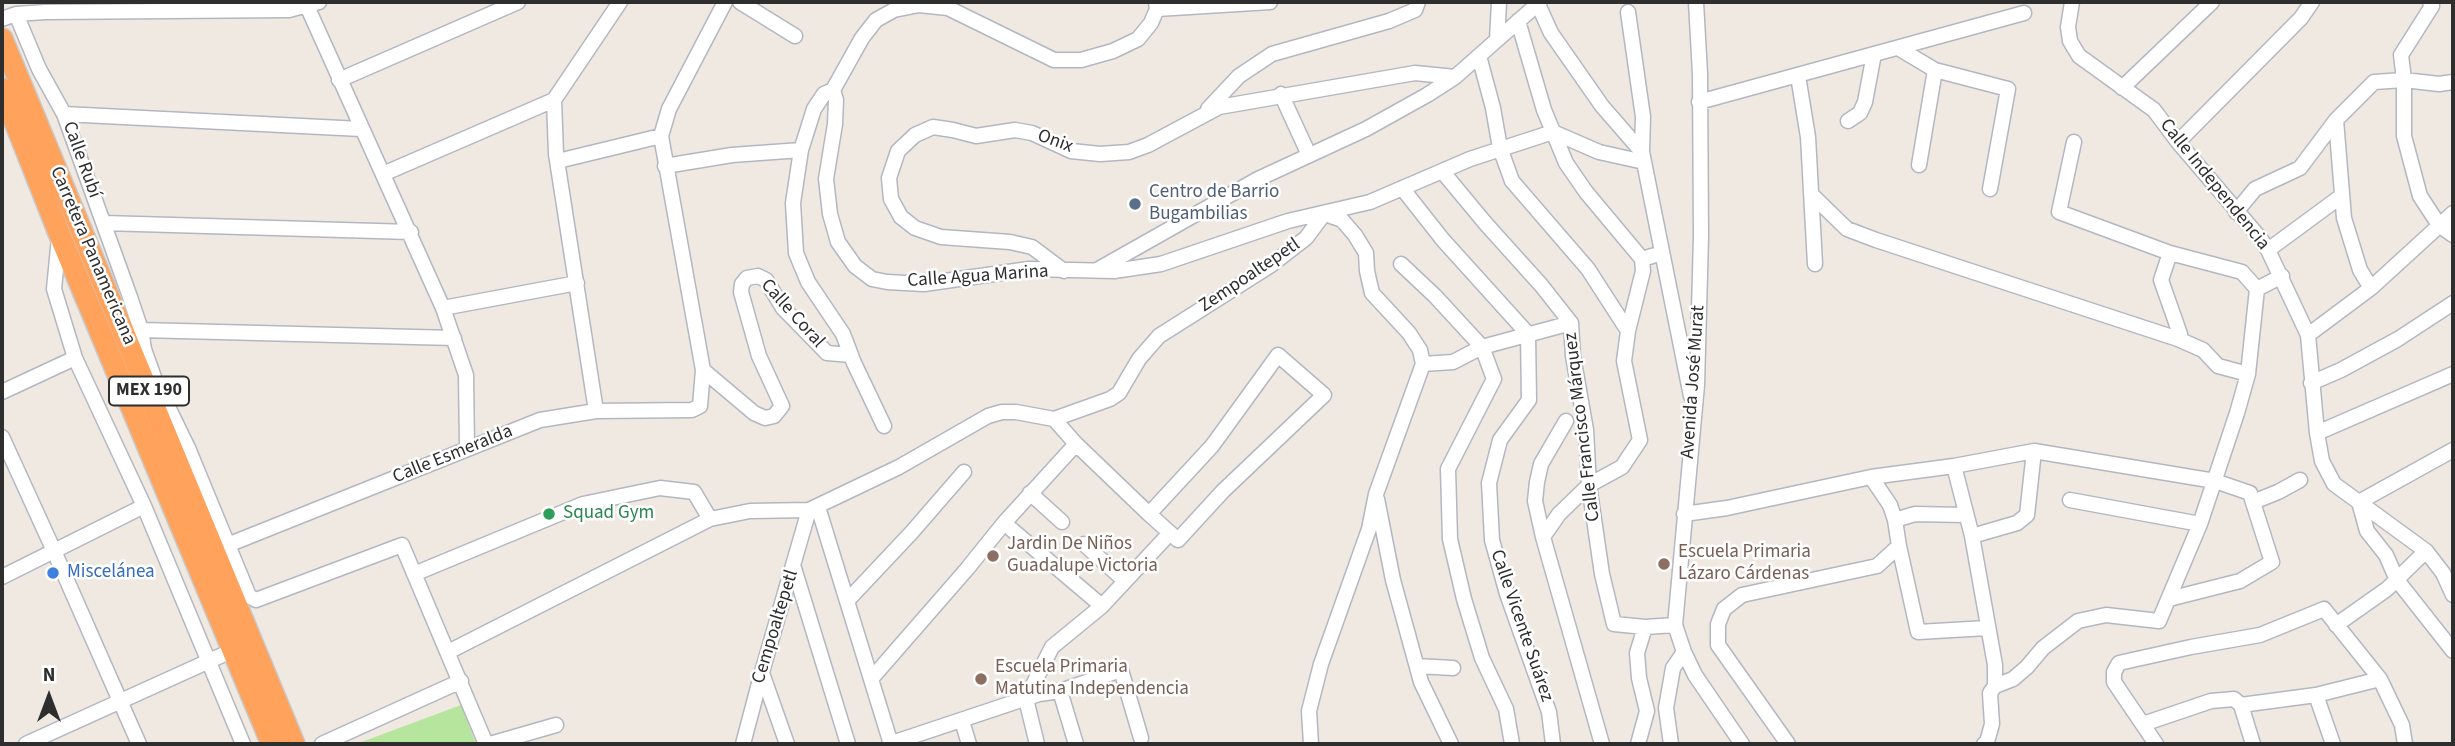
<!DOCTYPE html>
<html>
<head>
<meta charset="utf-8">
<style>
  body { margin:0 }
  #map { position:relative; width:2455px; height:746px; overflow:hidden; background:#efe9e1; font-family:"Source Sans 3",sans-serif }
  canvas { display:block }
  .frame { position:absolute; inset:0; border:4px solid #2e2e2e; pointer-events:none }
  .north { position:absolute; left:14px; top:662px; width:70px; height:70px; -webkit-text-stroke:5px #fff; paint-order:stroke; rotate:0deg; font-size:19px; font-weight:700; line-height:28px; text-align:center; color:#2e2e2e }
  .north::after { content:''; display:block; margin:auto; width:24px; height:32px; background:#2e2e2e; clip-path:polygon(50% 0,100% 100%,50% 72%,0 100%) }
</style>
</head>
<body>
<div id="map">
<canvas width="2455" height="746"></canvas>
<div class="frame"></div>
<div class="north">N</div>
</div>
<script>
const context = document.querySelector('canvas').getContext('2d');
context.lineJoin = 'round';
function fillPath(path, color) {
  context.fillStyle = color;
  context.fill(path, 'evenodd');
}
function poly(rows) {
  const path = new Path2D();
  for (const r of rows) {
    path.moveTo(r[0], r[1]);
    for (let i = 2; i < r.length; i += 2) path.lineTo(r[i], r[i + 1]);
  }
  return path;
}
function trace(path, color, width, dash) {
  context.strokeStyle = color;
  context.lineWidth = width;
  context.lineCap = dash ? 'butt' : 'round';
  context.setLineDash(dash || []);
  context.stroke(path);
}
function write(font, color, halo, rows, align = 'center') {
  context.font = font + ' "Source Sans 3",sans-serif';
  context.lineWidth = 5;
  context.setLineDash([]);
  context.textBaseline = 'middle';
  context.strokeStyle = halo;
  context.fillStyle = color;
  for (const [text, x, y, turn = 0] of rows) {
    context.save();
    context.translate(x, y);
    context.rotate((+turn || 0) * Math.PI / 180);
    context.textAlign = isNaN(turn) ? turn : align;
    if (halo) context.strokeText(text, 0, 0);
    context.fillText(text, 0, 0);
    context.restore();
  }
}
fillPath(poly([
  [461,705,476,744,359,744,359,743]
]), '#b6e59e');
const minor = poly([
  [740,2,795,36],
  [1156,2,1157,9,1151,23,1138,39,1113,51,1081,60,1054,60,948,8,919,5,894,10,876,20,862,38,833,90,836,100,835,124,826,179,830,214,838,242,855,266,872,279,887,282,924,284,1029,269,1114,271,1161,264,1288,221,1370,202,1470,159,1553,132,1599,152,1644,162],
  [1537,2,1551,33,1602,106,1642,152,1691,396],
  [1696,2,1700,74,1701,236,1697,385,1675,625,1684,652,1695,675,1742,744],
  [2072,2,2068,27,2070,41,2079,56,2154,110,2178,142,2260,238,2268,250,2308,335,2317,433,2322,461,2334,484,2426,551,2443,573,2453,595],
  [2430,2,2432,6,2401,55,2404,80,2404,136,2420,196,2439,225,2453,235],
  [307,6,443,308,466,375,467,449],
  [1157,9,1270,2],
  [1628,12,1643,117,1642,152],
  [16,14,39,69,64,114,130,297,141,330,144,349,155,380,188,448,249,596,256,600,402,545,486,744],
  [2,19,16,14,45,12,289,10,319,2],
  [1518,21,1544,110,1566,163,1586,192,1642,259],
  [1497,40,1499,2],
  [1898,48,1935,70,2008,89,1990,189],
  [1479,56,1493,108,1500,148,1512,181,1588,269,1628,331],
  [1798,76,1808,137,1815,264],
  [339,80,518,2],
  [2122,88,2212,2],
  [833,90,824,94,814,109,801,150,793,203,796,253,808,282,843,334,854,363,884,426],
  [1281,94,1309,155],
  [1699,102,2024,13],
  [1208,109,1239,76,1272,54,1389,21,1415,10,1418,2],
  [64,114,361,129],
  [2336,120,2344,218,2360,270,2371,288],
  [1848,121,1860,113,1865,102,1874,54],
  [2074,142,2059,212,2170,253,2242,272,2257,289],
  [2178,142,2301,18,2312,2],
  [558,161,661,136],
  [1919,165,1935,70],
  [665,166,732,155,801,150],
  [1442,171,1486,224,1541,285,1571,323,1573,356,1586,430,1589,485,1602,574,1614,624,1645,627,1675,625],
  [383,174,554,100],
  [1402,188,1443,240,1528,334,1529,400,1500,440,1489,483,1492,540,1507,594,1549,712,1553,744],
  [1813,196,1847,229,1876,240,2178,339],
  [2236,212,2255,189,2300,168,2336,120,2374,82,2404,80,2439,84,2453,82],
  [104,223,411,232],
  [59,238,54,289,75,358,144,506,243,744],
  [2268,250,2340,197],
  [2170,253,2161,280,2180,334,2178,339,2203,350,2218,366,2248,374],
  [1401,264,1435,296,1482,347,1494,379,1448,469,1450,539,1464,599,1482,658,1506,709,1512,744],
  [1097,270,1258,179,1366,129,1427,95,1455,77,1540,2],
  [1064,271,1032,247,1010,242,941,237,915,228,901,217,891,199,889,178,898,151,915,135,933,127,953,130,976,136,1015,130,1032,133,1071,151,1100,154,1129,152,1148,145,1219,107,1415,73,1455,77],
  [443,308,577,283],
  [141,330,454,338],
  [2308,335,2371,288,2453,213],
  [1423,364,1453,362,1482,347,1571,323],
  [703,370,754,413,765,418,774,416,782,406,759,356,741,292,742,284,747,278,758,276,766,280,783,308,827,353,851,355],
  [2311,383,2341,370,2398,339,2453,303],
  [2,392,75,358],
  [596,411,556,154,554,100,620,2],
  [1054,419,1076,444,1149,514,1178,540,1223,491,1324,395,1278,355,1212,446,1149,514],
  [2317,433,2453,374],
  [2,437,54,551,139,744],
  [2453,450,2359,502,2367,531,2386,555,2397,580,2453,651],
  [1954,466,1972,536,1995,665,1995,686],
  [1871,477,1890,505,1895,520,1899,546,1918,632,1987,628],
  [1030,493,1062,522],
  [1377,499,1393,580,1421,682,1451,744],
  [2070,500,2200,524],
  [2253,502,2278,492,2300,480],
  [818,507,891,744],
  [1684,514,1727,508,1871,477,1954,466,2034,451,2215,481,2250,493,2272,562,2240,581,2169,599],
  [1895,520,1915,514,1965,515],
  [1004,523,1102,606],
  [1972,536,2017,523,2027,515,2034,451],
  [1543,537,1535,501,1537,482,1541,464,1566,421],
  [1084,544,1125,581],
  [220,548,540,420,596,411,692,410,700,406,703,370,661,136,669,109,725,2],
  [794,568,848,744],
  [414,574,583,504,660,488,694,492,710,519],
  [2,577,144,506],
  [848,600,912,532,964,472],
  [2336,625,2387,589,2426,551],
  [448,652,710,519,750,511,809,510,899,467,988,416,1002,412,1016,412,1054,419,1110,399,1119,393,1139,359,1159,336,1271,265,1306,238,1324,214],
  [1417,666,1453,668],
  [762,673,787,744],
  [872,678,967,569,1004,523,1076,444],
  [1060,691,1076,744],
  [2316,695,2333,744],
  [2241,705,2316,695,2380,679],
  [2241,705,2253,744],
  [962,721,969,744],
  [2143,724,2211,701,2234,699,2241,705],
  [26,744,240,647],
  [322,744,461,681],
  [490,744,556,725],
  [743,744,762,672,809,510],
  [889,744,1039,694,1060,691,1121,670,1141,738],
  [1037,744,1026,699,1052,647,1102,606,1170,533],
  [1311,744,1309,711,1321,664,1369,529,1376,494,1423,364,1420,350,1409,333,1372,293,1367,271,1366,253,1355,235,1342,220,1325,214],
  [1602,744,1543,537,1559,514,1589,485,1622,467,1640,440,1624,361,1628,331,1643,271,1642,259,1662,253],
  [1638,744,1647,711,1639,678,1637,653,1645,627],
  [1671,744,1666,708,1673,668,1684,652],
  [1788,744,1718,645,1718,624,1724,609,1742,595,1877,566,1899,546],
  [1984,744,1987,742,1992,724,1990,693,1995,686,2013,679,2027,667,2043,648,2078,621,2106,615,2159,621,2200,524,2237,413,2248,374,2257,289,2282,276],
  [2156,744,2114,682,2114,672,2119,663,2191,647,2260,635,2324,609,2380,679,2402,725,2405,744]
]);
const highway = poly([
  [2,39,294,744],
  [2,89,59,233,272,744]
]);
trace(minor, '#b4b7c1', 17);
trace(highway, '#c9c9c9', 24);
trace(minor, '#fff', 14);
trace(highway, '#ffa35c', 21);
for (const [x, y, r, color] of [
  [1135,204,7,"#5c6f8a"],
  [549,514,7,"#2e9e5b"],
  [993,556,7,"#8d6e63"],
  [1664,564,7,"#8d6e63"],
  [53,573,7,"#3f7fe0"],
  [981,679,7,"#8d6e63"]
]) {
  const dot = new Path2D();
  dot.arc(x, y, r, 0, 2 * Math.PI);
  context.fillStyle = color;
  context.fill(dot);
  trace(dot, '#fff', 2.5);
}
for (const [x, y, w] of [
  [149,391,80]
]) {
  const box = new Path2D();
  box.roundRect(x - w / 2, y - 14.5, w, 29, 5);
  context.fillStyle = '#fff';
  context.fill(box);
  trace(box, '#2e2e2e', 2);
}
write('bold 18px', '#2e2e2e', null, [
  ["MEX 190",149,391]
]);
write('19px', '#2e2e2e', '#fff', [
  ["Onix",1055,142,20],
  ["Calle Rubí",81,160,70],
  ["Calle Independencia",2214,185,51],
  ["Carretera Panamericana",92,256,67],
  ["Zempoaltepetl",1250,276,-34],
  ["Calle Agua Marina",978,277,-4],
  ["Calle Coral",792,314,48],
  ["Avenida José Murat",1694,382,-86],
  ["Calle Francisco Márquez",1583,427,-97],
  ["Calle Esmeralda",453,455,-22],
  ["Calle Vicente Suárez",1521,626,71],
  ["Cempoaltepetl",776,627,-73]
]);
write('19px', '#4e5e75', '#fff', [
  ["Centro de Barrio",1149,193],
  ["Bugambilias",1149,215]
], 'left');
write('19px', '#27864d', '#fff', [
  ["Squad Gym",563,514]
], 'left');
write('19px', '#785e54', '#fff', [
  ["Jardin De Niños",1007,545],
  ["Guadalupe Victoria",1007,567],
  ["Escuela Primaria",1678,553],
  ["Lázaro Cárdenas",1678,575],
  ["Escuela Primaria",995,668],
  ["Matutina Independencia",995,690]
], 'left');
write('19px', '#366cbe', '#fff', [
  ["Miscelánea",67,573]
], 'left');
</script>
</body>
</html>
